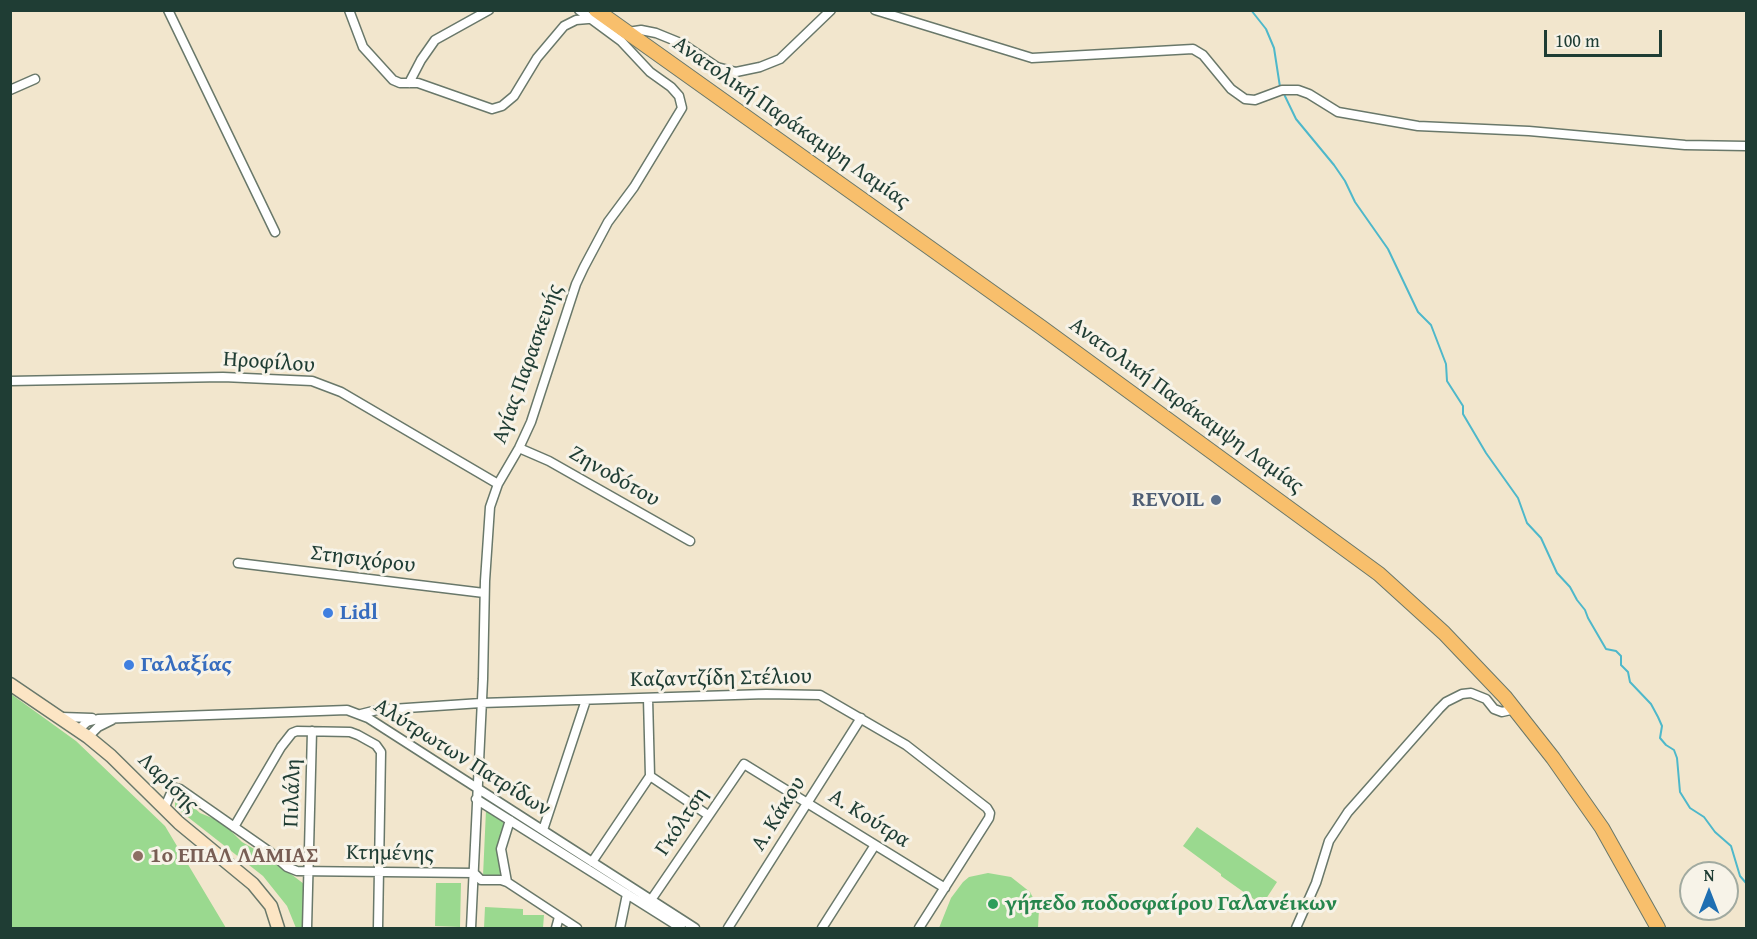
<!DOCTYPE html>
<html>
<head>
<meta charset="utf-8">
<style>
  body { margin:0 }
  #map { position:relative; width:1757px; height:939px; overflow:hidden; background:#f2e6cd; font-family:"Gentium Book Plus",serif }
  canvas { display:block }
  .frame { position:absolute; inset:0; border:12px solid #1f3d34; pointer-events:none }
  .north { position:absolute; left:1679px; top:861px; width:60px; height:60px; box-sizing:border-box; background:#f7f3e8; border:2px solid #a1aaa0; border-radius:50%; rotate:0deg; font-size:16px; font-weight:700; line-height:24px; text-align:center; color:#1f3d34 }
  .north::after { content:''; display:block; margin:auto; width:21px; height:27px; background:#1f6fb2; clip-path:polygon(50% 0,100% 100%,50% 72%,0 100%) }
  .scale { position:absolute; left:1544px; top:30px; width:118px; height:27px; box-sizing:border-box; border:3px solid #1f3d34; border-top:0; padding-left:8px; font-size:18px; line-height:21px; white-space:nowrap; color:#1f3d34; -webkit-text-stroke:4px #f7f3e8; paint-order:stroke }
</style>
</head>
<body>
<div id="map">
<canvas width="1757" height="939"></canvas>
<div class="frame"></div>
<div class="north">N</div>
<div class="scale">100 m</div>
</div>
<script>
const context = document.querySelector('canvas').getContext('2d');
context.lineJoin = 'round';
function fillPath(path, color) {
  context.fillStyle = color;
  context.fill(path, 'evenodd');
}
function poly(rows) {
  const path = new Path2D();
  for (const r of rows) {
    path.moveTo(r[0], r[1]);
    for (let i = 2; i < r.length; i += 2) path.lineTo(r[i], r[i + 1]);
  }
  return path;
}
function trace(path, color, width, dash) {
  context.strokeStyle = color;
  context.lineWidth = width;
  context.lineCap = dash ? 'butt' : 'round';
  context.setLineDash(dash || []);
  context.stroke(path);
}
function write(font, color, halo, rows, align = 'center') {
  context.font = font + ' "Gentium Book Plus",serif';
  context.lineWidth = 6;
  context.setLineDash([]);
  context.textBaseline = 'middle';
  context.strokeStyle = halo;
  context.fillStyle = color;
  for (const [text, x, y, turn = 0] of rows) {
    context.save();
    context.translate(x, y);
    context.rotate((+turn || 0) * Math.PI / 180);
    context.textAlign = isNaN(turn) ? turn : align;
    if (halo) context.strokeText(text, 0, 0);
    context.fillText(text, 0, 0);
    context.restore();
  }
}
fillPath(poly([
  [11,694,76,741,165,826,226,928,11,928],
  [177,792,183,793,188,802,200,813,222,822,242,842,270,858,304,884,303,928,296,928,287,906,263,876,175,807,175,795],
  [486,810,507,822,502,878,483,876],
  [1197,827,1277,882,1262,905,1221,876,1221,874,1183,846],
  [988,873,1011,877,1030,892,1039,909,1038,928,939,928,951,898,963,882,969,877],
  [436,883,461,883,460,927,435,926],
  [485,907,523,909,523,915,544,915,543,928,484,928]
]), '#9ad98f');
trace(poly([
  [1251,10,1266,29,1274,48,1280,87],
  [1283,92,1296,119,1334,165,1345,181,1355,202,1388,249,1418,312,1431,325,1446,364,1447,381,1463,406,1463,414,1486,453,1518,498,1527,523,1541,538,1557,573,1570,587,1577,600,1585,610,1588,618,1606,649,1616,651,1621,656,1621,665,1628,672,1630,682,1651,704,1658,717,1662,726,1660,738,1666,745,1674,750,1677,758,1680,792,1690,808,1704,817,1715,832,1731,846,1740,876,1746,883]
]), '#4eb8ca', 2);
const street = poly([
  [168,10,275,232],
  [349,10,363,47,393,80,400,83,418,83,492,109,502,106,514,96,537,58,564,26,576,20,588,19],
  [875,10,1032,58,1193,49,1203,55,1231,89,1245,99,1255,100,1282,90,1298,90,1309,94,1338,112,1418,126,1529,131,1685,145,1746,146],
  [628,32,641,30,656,33,683,44,717,67,736,72,760,67,780,59,831,10],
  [409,83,421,60,435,40,489,10],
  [10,90,35,79],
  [10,381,223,377,312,381,341,392,498,484],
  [519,448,549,461,690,541],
  [238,563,484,593],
  [361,714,377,710,481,703,766,694,820,695,906,745,987,808,990,813,989,818,919,928],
  [61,717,92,718],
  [78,730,87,722,98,719,347,710,368,718,695,928],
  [88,737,98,727,112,720],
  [650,776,708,815],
  [476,799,681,928],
  [164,809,171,793,176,788,180,789,270,852,287,867,297,871,474,873,481,880,501,880,507,882,577,928],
  [234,827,281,747,292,733,297,731,350,732,358,735,376,745,381,752,378,928],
  [543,830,586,700],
  [592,862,650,776,648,698],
  [507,882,501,849,510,820],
  [651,900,744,764,945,888],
  [307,928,312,731],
  [471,928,483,679,485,581,490,507,498,484,519,448,531,422,576,284,584,267,608,222,634,187,682,108,679,96,671,87,650,72,621,41,579,10],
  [556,928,559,917],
  [620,928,627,894],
  [728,928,861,718],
  [822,928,875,845],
  [1296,928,1316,883,1329,841,1348,812,1439,709,1446,702,1462,694,1471,693,1486,699,1494,709,1502,712,1515,709]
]);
const secondary = poly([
  [10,684,88,737,111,756,179,823,253,884,271,906,278,928]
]);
const primary = poly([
  [596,10,1041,327,1379,574,1444,633,1505,697,1553,758,1602,828,1658,928]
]);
trace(street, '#69786a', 11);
trace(secondary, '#69786a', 15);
trace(primary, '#69786a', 16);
trace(street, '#fff', 8);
trace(secondary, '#fce5c4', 12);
trace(primary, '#f8bf6c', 14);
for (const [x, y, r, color] of [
  [1216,500,6,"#5c6f8a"],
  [328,613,6,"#3f7fe0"],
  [129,665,6,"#3f7fe0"],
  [138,856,6,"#8d6e63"],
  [993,904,6,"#2e9e5b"]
]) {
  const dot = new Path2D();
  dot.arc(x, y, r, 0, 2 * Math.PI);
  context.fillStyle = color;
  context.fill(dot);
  trace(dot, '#f7f3e8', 2);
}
write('22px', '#1f3d34', '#f7f3e8', [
  ["Ανατολική Παράκαμψη Λαμίας",791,123,35],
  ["Ηροφίλου",269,363,4],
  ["Αγίας Παρασκευής",528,364,-70],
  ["Ανατολική Παράκαμψη Λαμίας",1186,406,36],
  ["Ζηνοδότου",614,477,30],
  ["Στησιχόρου",363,560,7],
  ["Καζαντζίδη Στέλιου",721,679,-1],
  ["Αλύτρωτων Πατρίδων",462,758,32],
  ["Λαρίσης",168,783,44],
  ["Πιλάλη",293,793,-88],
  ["Α. Κάκου",779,814,-58],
  ["Α. Κούτρα",869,819,32],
  ["Γκόλτση",682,822,-56],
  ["Κτημένης",390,854,1]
]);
write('bold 22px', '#4e5e75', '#f7f3e8', [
  ["REVOIL",1204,500]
], 'right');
write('bold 22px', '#366cbe', '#f7f3e8', [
  ["Lidl",340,613],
  ["Γαλαξίας",141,665]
], 'left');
write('bold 22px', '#785e54', '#f7f3e8', [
  ["1ο ΕΠΑΛ ΛΑΜΙΑΣ",150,856]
], 'left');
write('bold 22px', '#27864d', '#f7f3e8', [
  ["γήπεδο ποδοσφαίρου Γαλανέικων",1005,904]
], 'left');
</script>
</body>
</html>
